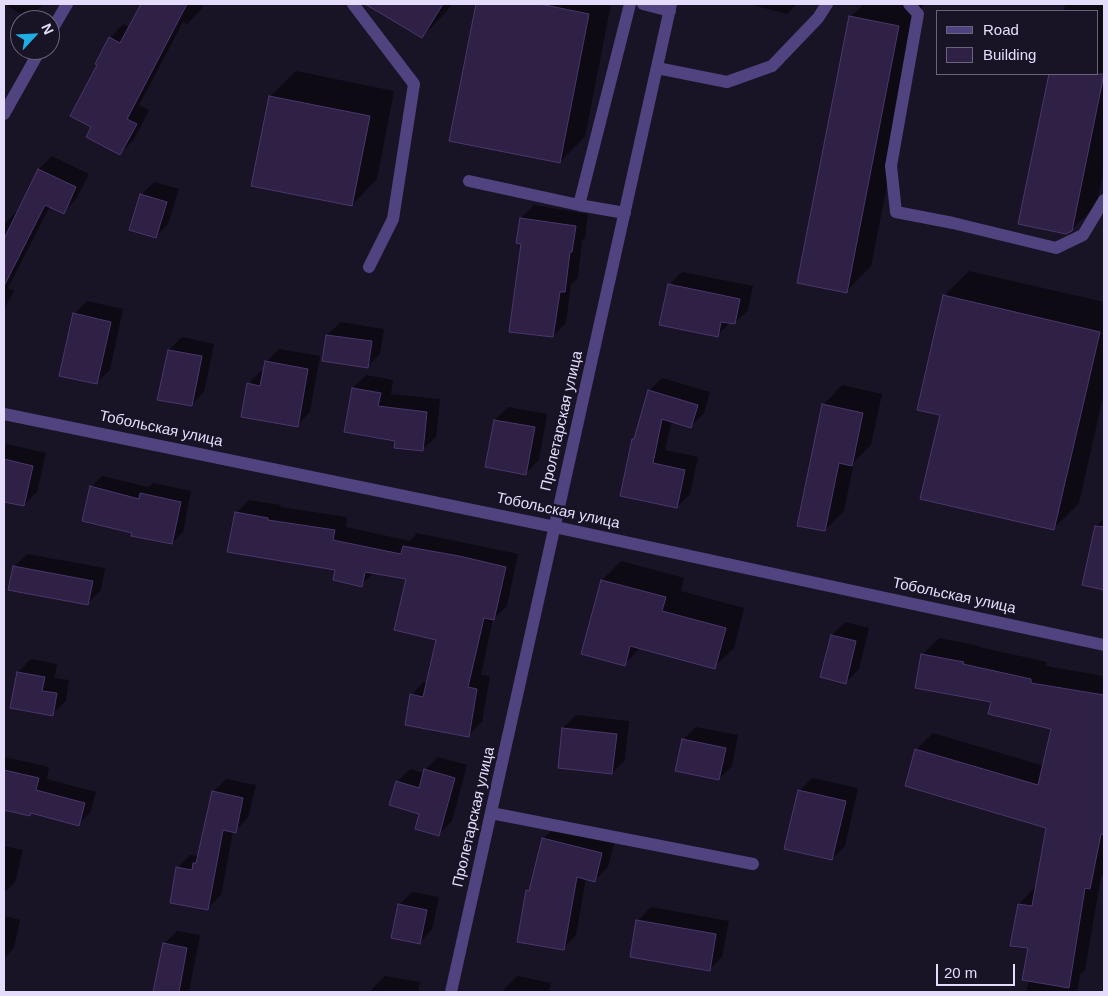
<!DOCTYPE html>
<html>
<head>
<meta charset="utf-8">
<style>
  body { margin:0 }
  #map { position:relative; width:1108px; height:996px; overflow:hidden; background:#191326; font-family:Arial,sans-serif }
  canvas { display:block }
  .frame { position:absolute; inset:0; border:5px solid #e5dcfb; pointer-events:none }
  .legend { position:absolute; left:936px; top:10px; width:162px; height:65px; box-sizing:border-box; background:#191326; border:1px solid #6b637b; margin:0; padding:6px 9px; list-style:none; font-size:15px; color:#e5dcfb }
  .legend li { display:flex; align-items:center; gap:10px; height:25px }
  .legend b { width:25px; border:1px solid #6b637b }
  .north { position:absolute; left:10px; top:10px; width:50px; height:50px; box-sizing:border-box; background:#191326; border:1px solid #6b637b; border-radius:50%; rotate:65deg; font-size:14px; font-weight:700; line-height:20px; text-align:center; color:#e5dcfb }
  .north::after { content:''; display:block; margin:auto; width:18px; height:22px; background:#1fade4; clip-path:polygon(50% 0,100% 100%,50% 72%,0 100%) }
  .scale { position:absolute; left:936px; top:964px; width:79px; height:22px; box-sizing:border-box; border:2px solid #e5dcfb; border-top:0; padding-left:6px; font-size:15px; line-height:18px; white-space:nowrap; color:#e5dcfb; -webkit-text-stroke:4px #191326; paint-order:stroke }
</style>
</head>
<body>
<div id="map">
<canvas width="1108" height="996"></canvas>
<div class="frame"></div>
<ul class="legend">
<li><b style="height:6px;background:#50437f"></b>Road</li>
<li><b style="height:14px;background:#2e2145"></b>Building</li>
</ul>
<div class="north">N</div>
<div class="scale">20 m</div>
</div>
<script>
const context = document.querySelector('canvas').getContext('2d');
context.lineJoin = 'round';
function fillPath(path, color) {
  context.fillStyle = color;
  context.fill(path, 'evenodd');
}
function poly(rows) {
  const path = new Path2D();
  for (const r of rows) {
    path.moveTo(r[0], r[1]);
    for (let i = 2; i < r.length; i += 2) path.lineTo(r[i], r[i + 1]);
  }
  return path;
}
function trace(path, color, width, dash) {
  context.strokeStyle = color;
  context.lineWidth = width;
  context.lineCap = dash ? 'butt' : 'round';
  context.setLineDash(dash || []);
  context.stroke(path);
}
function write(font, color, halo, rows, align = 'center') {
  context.font = font + ' Arial,sans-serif';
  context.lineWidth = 5;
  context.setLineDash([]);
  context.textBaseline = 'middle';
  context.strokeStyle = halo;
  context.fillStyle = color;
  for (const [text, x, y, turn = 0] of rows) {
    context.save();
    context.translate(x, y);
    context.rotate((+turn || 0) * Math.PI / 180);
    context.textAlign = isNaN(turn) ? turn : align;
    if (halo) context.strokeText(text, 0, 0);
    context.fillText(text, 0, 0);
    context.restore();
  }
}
fillPath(poly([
  [4,4,43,4,29,19],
  [142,4,204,4,200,11,187,24,183,22,139,105,149,110,133,141,119,154,93,126,98,65,96,64,110,38,123,24,130,28],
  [367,4,452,4,447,11,422,37],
  [477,4,611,4,585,137,560,162,450,140],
  [749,4,797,4,787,14],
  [864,4,923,4,871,266,846,292,850,17],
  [1065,4,1104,4,1104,168,1097,205,1071,230,1019,223,1051,74,1097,74,1097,11,1064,11],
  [296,71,394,91,377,179,352,205,270,97],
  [52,156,89,174,76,199,63,213,50,206,8,288,14,291,4,309,4,224,16,212,18,213,39,169],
  [154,182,179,189,168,224,155,237,141,195],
  [534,205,588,214,585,238,582,240,578,278,571,284,566,323,553,336,523,243,521,218],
  [969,271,1104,302,1104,393,1079,503,1053,529,944,296],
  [682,272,753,286,748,310,735,323,731,322,717,335,669,285],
  [87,301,123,309,110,370,96,383,74,314],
  [341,322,384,329,380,354,367,367,327,335],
  [182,337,214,344,204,392,191,405,159,399,169,350],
  [279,349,320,356,310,412,297,425,248,384,261,371,264,372,266,362],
  [366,375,393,380,391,394,440,399,436,437,422,450,396,440,353,388],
  [662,378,710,392,704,413,691,426,672,421,665,450,698,457,690,494,677,507,633,439,636,437,649,391],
  [842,385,882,394,871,445,854,462,844,511,825,530,823,405],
  [508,407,547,414,539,460,526,473,495,420],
  [7,444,46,453,37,492,24,505,4,500,4,448],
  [102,476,148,487,153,483,191,491,183,532,172,543,133,532,91,487],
  [249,500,281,505,280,507,347,517,346,527,410,541,417,533,518,554,507,606,493,619,481,675,490,676,482,722,469,735,411,695,424,682,428,682,438,639,407,578,375,572,361,585,336,569,236,513],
  [1104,518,1104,589,1083,585,1097,525],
  [27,554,105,568,101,590,88,603,14,567],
  [621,561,684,578,681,591,744,608,734,648,714,667,641,647,624,665,583,653,602,580],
  [845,622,869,628,859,669,846,682,822,676,832,635],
  [939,638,980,646,979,647,1047,662,1046,666,1104,676,1104,873,1101,877,1085,970,1080,975,1077,992,1026,992,1029,980,1029,947,1019,904,1035,887,1048,827,916,750,933,733,1044,766,1052,728,992,701,922,655],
  [31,659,57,664,54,678,69,680,66,701,52,714,18,672],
  [576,715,629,721,625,760,612,773,563,728],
  [696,727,738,735,732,766,719,779,683,740],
  [5,757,49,767,47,779,96,792,90,813,78,824,32,813,30,815,4,809,4,759],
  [438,757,467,765,452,821,439,834,397,782,410,769,424,773,425,770],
  [812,778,858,788,845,846,832,859,799,791],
  [226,779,256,785,248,818,235,831,233,831,221,895,208,908,177,868,190,855,199,856,213,792],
  [556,826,615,840,608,867,595,880,586,878,576,935,563,949,527,891,531,887,543,839],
  [4,846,23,850,15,882,4,893],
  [412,892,439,897,432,930,419,943,399,905],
  [651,907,729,921,722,957,709,970,632,956,638,920],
  [4,916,20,920,14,948,4,958],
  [177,931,200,935,189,991,155,992,164,944],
  [385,976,420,982,418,992,371,992,372,989],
  [517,976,551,983,549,990,554,992,503,992,504,989]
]), '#0007');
const building = poly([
  [141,4,187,4,127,119,137,124,120,155,86,137,91,127,70,116,97,65,95,64,109,37,120,43,141,4],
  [365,4,443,4,422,38,365,4],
  [476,4,540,4,589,14,560,163,449,141,476,4],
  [849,16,899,26,847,293,797,283,849,16],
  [1049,74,1104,74,1072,231,1066,234,1018,224,1049,74],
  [269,96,370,116,352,206,251,186,269,96],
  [38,169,76,187,64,214,45,205,4,286,4,239,38,169],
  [140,194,167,202,156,238,129,230,140,194],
  [520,218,576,226,572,252,570,252,565,292,560,292,553,337,509,332,521,244,516,243,520,218],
  [668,284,740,299,735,324,721,322,718,337,659,325,668,284],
  [943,295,1100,332,1054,530,920,499,940,415,917,410,943,295],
  [73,313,111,322,97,384,59,376,73,313],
  [326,335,372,341,368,368,322,361,326,335],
  [168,350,202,356,192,406,157,400,168,350],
  [265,361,308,369,298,427,241,417,247,383,260,386,265,361],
  [352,388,381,393,378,406,427,412,423,451,394,448,395,441,344,432,352,388],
  [648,390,698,405,691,428,662,419,653,463,685,470,677,508,620,496,632,439,634,439,648,390],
  [822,404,863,413,852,466,839,463,825,531,797,526,822,404],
  [494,420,535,427,526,475,485,467,494,420],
  [4,459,33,466,24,506,4,502,4,459],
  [90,486,139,499,140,493,181,502,172,544,131,536,132,533,82,521,90,486],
  [235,512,268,518,268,520,335,530,333,540,401,554,403,546,459,556,506,567,494,620,484,618,468,687,477,689,469,737,405,725,410,694,423,697,436,640,394,630,406,579,365,572,362,587,333,580,335,570,227,552,235,512],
  [1095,526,1104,527,1104,590,1082,585,1095,526],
  [13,566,93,581,88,605,8,590,13,566],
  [601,580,666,597,662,611,726,628,715,669,630,646,625,666,581,654,601,580],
  [831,635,856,641,846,684,820,677,831,635],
  [921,654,964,662,963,664,1031,679,1031,683,1104,695,1104,835,1101,834,1090,889,1085,888,1069,988,1022,980,1028,948,1010,946,1018,904,1032,906,1046,828,905,786,915,749,1038,785,1051,729,988,714,991,702,915,688,921,654],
  [17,672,45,677,42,691,57,693,53,716,10,708,17,672],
  [562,728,617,734,612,774,558,768,562,728],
  [682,739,726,748,719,780,675,771,682,739],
  [424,769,455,778,439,836,415,829,419,814,389,805,396,781,419,788,424,769],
  [4,770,39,778,36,790,85,803,79,826,31,813,30,816,4,810,4,770],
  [798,790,846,801,832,860,784,849,798,790],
  [212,791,243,798,236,833,223,830,208,910,170,903,176,867,192,870,193,863,196,863,212,791],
  [542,838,602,853,595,882,577,877,564,950,517,942,526,890,529,891,542,838],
  [398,904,427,910,420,944,391,938,398,904],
  [636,920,716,934,710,971,630,957,636,920],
  [163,943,187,948,179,992,153,992,163,943]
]);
fillPath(building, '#2e2145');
trace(building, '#4b366e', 1);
trace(poly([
  [353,4,414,84,393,219,369,267],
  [643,4,670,11],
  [909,4,918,14,891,166,896,212,953,223,1056,248,1083,235,1104,200],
  [50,33,67,4],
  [657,68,727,82,772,66,818,18,827,4],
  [4,114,40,50],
  [469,181,579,205,625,213],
  [579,205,630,4],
  [4,414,555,527,1104,645],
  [491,813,753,864],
  [451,992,671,4]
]), '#50437f', 12);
write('15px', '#e5dcfb', '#191326', [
  ["Пролетарская улица",562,421,-77],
  ["Тобольская улица",161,429,12],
  ["Тобольская улица",558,511,12],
  ["Тобольская улица",954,596,12],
  ["Пролетарская улица",474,817,-77]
]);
</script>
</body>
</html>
